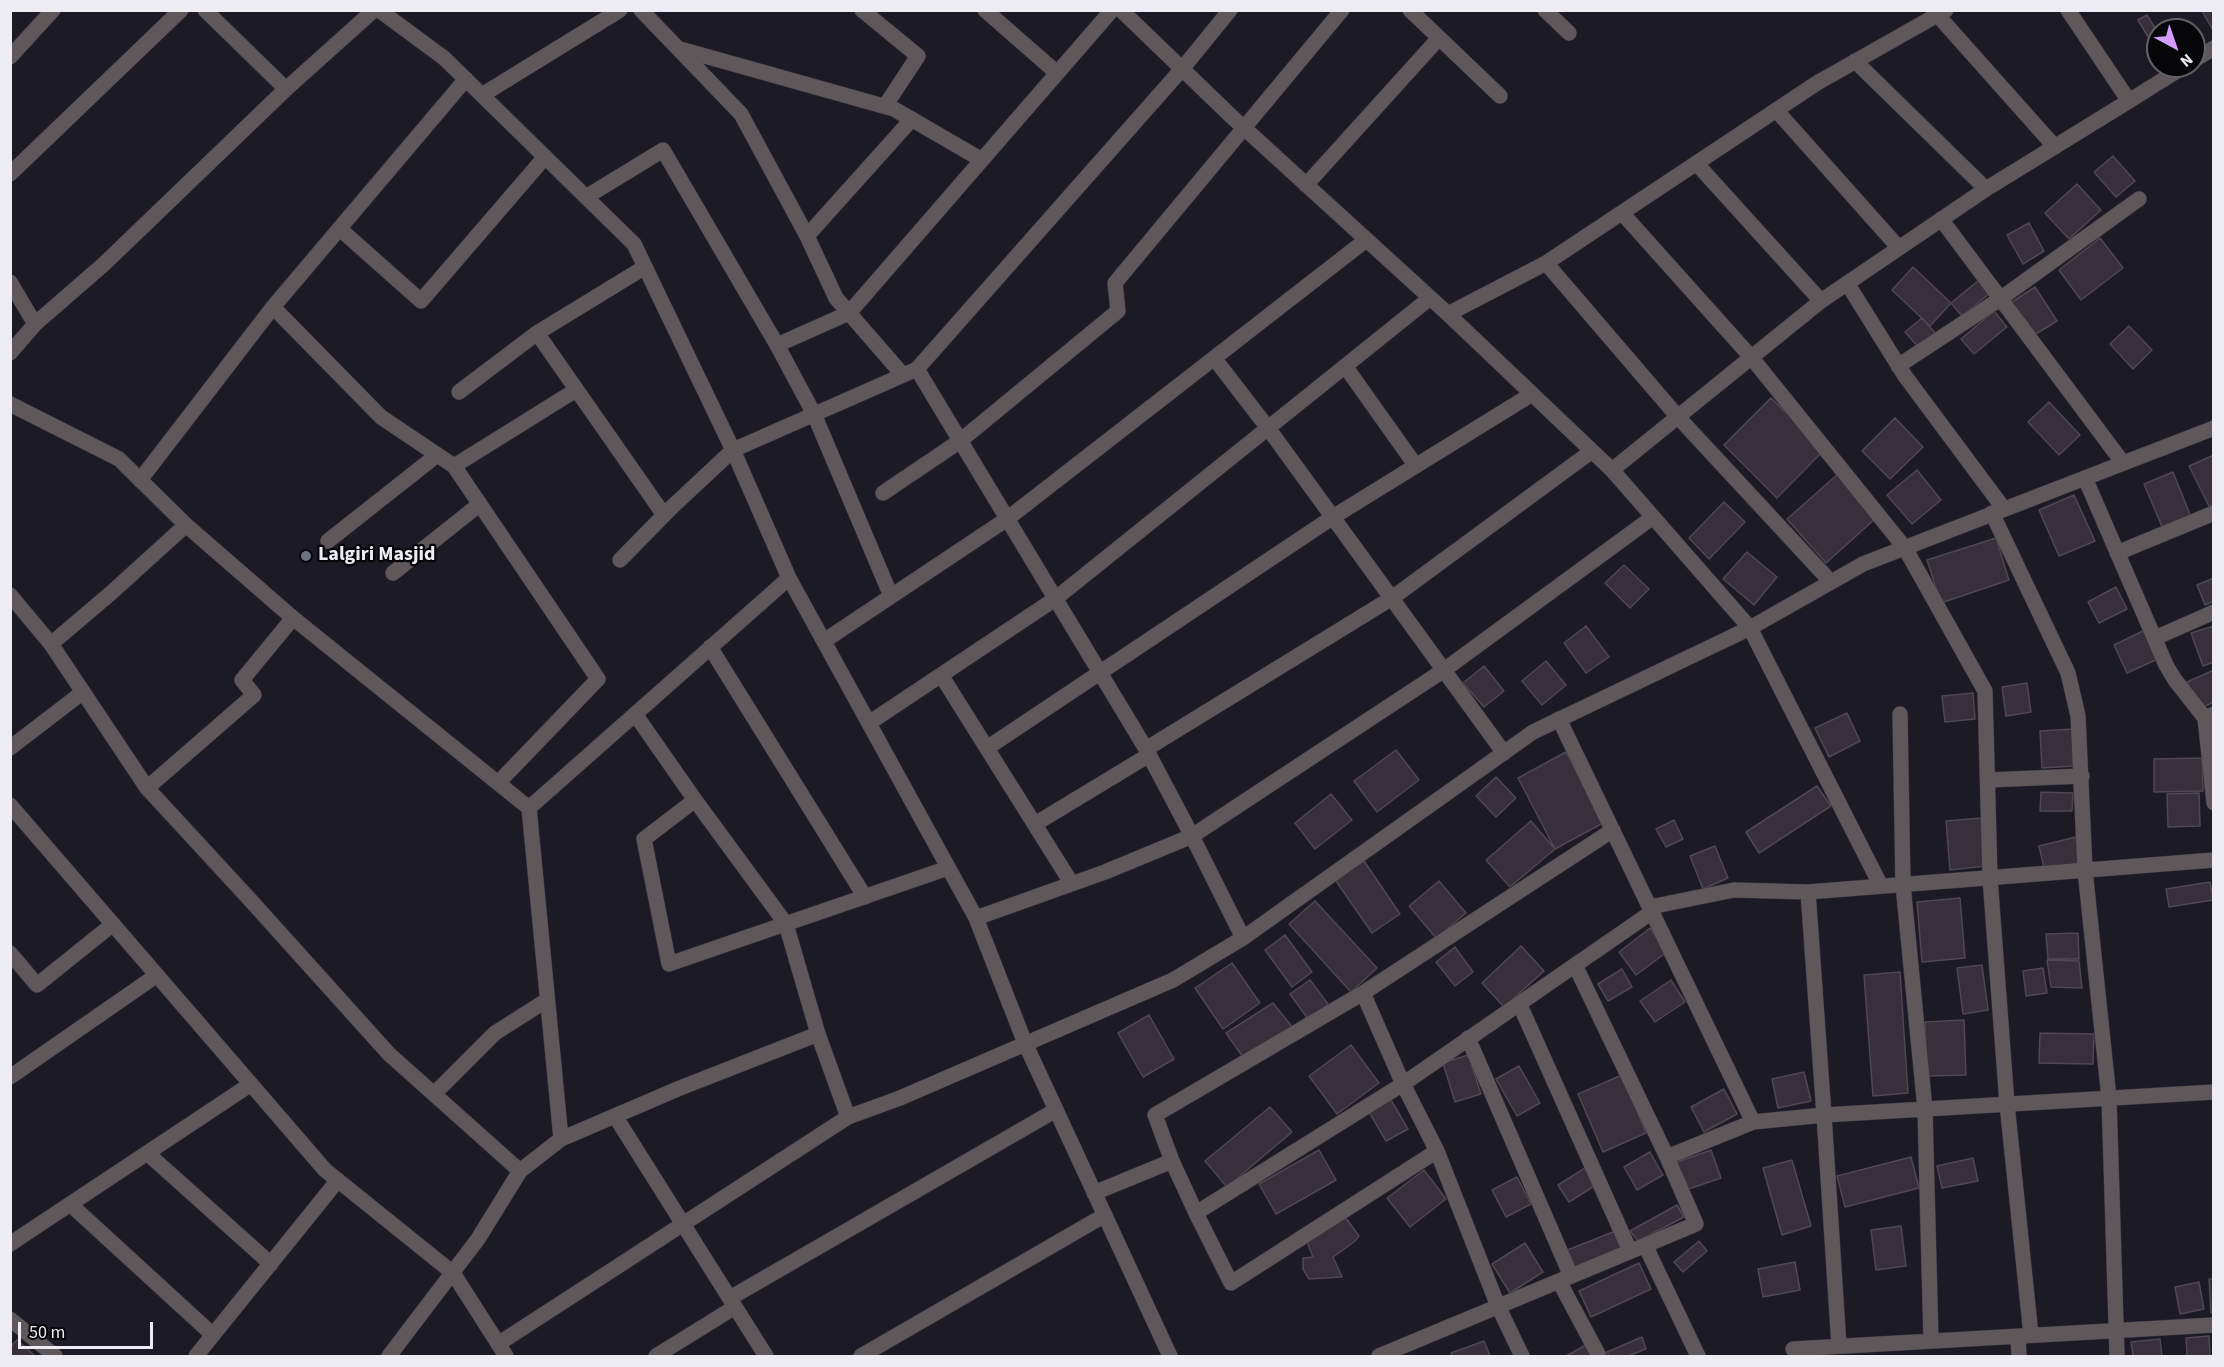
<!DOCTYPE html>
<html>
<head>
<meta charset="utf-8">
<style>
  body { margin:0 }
  #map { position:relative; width:2224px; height:1367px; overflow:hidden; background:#1c1a24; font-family:"Source Sans 3",sans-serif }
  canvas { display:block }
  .frame { position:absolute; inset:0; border:12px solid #edecf3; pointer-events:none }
  .north { position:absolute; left:2146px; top:18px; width:60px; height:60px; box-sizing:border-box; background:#070609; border:2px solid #636267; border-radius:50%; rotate:140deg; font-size:16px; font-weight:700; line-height:24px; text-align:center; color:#edecf3 }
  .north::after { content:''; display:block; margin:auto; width:21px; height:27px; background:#d39cfd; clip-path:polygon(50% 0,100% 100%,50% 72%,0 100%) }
  .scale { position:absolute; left:18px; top:1322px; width:135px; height:27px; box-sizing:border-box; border:3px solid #edecf3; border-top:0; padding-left:8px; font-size:18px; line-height:21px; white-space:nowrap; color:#edecf3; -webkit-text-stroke:4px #070609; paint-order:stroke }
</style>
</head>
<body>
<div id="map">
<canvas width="2224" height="1367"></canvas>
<div class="frame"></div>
<div class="north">N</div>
<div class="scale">50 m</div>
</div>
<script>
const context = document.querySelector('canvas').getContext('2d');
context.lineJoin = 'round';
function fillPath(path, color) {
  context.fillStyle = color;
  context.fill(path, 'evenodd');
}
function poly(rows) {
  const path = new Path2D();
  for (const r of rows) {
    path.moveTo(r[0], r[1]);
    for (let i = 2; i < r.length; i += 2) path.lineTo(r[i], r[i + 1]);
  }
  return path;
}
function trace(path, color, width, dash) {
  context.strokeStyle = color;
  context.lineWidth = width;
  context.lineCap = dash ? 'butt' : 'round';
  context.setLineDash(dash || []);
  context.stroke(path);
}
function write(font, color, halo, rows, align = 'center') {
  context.font = font + ' "Source Sans 3",sans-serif';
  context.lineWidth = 4.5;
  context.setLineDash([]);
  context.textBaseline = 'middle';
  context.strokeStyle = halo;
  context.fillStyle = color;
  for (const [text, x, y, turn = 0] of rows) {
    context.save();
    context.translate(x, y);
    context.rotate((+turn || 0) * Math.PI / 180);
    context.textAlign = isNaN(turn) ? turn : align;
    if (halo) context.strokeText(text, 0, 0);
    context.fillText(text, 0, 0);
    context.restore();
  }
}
const building = poly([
  [2214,10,2214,32,2202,11,2214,10],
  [2147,15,2158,33,2150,40,2138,20,2147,15],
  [2113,156,2135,181,2116,197,2094,172,2113,156],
  [2077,184,2101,210,2069,239,2045,213,2077,184],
  [2029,223,2044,251,2023,264,2007,235,2029,223],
  [2100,238,2123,268,2081,300,2059,270,2100,238],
  [1913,267,1951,303,1930,326,1892,290,1913,267],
  [1979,280,1990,293,1962,316,1951,303,1979,280],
  [2035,287,2057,321,2031,337,2009,304,2035,287],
  [1994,311,2007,327,1974,354,1961,339,1994,311],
  [1922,318,1936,334,1919,348,1905,332,1922,318],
  [2129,326,2152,350,2133,369,2110,344,2129,326],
  [1771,398,1824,450,1777,498,1724,445,1771,398],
  [2049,402,2080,435,2059,455,2028,422,2049,402],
  [1895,418,1923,447,1890,479,1862,451,1895,418],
  [2214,455,2214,504,2209,506,2189,466,2214,455],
  [1917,470,1941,500,1912,524,1887,495,1917,470],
  [2173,472,2191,517,2163,529,2144,484,2173,472],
  [1838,474,1876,518,1826,563,1787,519,1838,474],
  [2074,495,2095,541,2059,556,2039,510,2074,495],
  [1724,502,1745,522,1709,559,1689,538,1724,502],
  [1996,538,2009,580,1941,603,1927,560,1996,538],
  [1747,552,1777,577,1754,605,1723,579,1747,552],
  [1624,565,1649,589,1630,608,1605,583,1624,565],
  [2214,578,2214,601,2205,605,2197,585,2214,578],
  [2116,587,2127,609,2099,623,2088,602,2116,587],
  [1586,626,1609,657,1586,673,1564,643,1586,626],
  [2214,626,2214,662,2203,666,2191,633,2214,626],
  [2147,629,2160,658,2127,673,2114,645,2147,629],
  [1546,661,1566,685,1542,705,1522,681,1546,661],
  [1484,666,1504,691,1484,707,1463,683,1484,666],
  [2214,670,2214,702,2199,709,2187,682,2214,670],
  [2027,683,2031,712,2006,716,2002,687,2027,683],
  [1973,693,1975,719,1945,722,1942,696,1973,693],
  [1847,713,1860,741,1829,757,1815,728,1847,713],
  [2073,729,2074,766,2042,768,2040,731,2073,729],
  [1396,750,1419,780,1377,812,1354,781,1396,750],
  [1566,752,1603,823,1555,849,1518,778,1566,752],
  [2202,758,2203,791,2154,792,2154,759,2202,758],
  [1496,777,1516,798,1496,817,1476,796,1496,777],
  [1817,786,1831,806,1759,853,1746,832,1817,786],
  [2041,792,2073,793,2072,811,2040,811,2041,792],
  [2199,793,2200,826,2168,827,2167,794,2199,793],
  [1331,794,1352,820,1315,849,1295,823,1331,794],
  [1981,818,1986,866,1950,870,1946,821,1981,818],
  [1674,820,1683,839,1666,847,1656,829,1674,820],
  [1531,821,1555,849,1510,887,1486,860,1531,821],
  [2076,837,2082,867,2046,876,2039,846,2076,837],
  [1715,846,1728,878,1703,889,1690,856,1715,846],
  [1364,861,1400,914,1372,933,1336,881,1364,861],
  [1439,881,1466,913,1436,938,1409,906,1439,881],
  [2210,882,2213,900,2169,907,2166,889,2210,882],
  [1960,898,1965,958,1922,962,1917,902,1960,898],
  [1315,901,1377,968,1351,992,1289,924,1315,901],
  [1650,928,1667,952,1636,975,1619,952,1650,928],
  [2078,933,2079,959,2048,959,2046,934,2078,933],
  [1285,935,1312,972,1292,987,1265,950,1285,935],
  [1521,946,1544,971,1504,1007,1482,983,1521,946],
  [1455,947,1473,972,1455,986,1436,962,1455,947],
  [2047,960,2079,961,2082,988,2051,987,2047,960],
  [1232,963,1260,1003,1223,1029,1195,988,1232,963],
  [1982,965,1988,1010,1963,1014,1957,968,1982,965],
  [2043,968,2047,993,2026,996,2023,971,2043,968],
  [1622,969,1632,987,1608,1001,1598,984,1622,969],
  [1900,972,1908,1093,1873,1096,1864,975,1900,972],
  [1310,980,1328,1004,1308,1019,1290,994,1310,980],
  [1671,980,1685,1002,1655,1022,1640,1001,1671,980],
  [1273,1003,1293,1028,1243,1057,1226,1033,1273,1003],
  [1149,1015,1174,1059,1143,1077,1118,1033,1149,1015],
  [1964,1020,1966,1075,1927,1076,1925,1022,1964,1020],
  [2040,1033,2094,1034,2093,1064,2039,1063,2040,1033],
  [1351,1045,1379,1083,1337,1114,1309,1076,1351,1045],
  [1468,1055,1481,1094,1455,1102,1443,1063,1468,1055],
  [1519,1066,1540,1103,1517,1116,1496,1079,1519,1066],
  [1804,1072,1811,1101,1778,1108,1772,1079,1804,1072],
  [1622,1075,1646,1133,1603,1152,1578,1094,1622,1075],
  [1724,1089,1737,1114,1704,1132,1691,1107,1724,1089],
  [1391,1100,1408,1129,1386,1141,1369,1112,1391,1100],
  [1270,1107,1292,1132,1227,1187,1205,1161,1270,1107],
  [1319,1150,1336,1180,1276,1214,1259,1184,1319,1150],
  [1711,1150,1721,1178,1686,1190,1677,1162,1711,1150],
  [1650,1152,1663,1175,1637,1190,1624,1167,1650,1152],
  [1911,1157,1919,1188,1845,1207,1837,1176,1911,1157],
  [1973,1158,1978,1181,1942,1188,1937,1166,1973,1158],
  [1792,1160,1811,1226,1782,1235,1763,1168,1792,1160],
  [1585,1168,1596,1185,1569,1202,1558,1185,1585,1168],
  [1424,1170,1446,1199,1410,1227,1387,1198,1424,1170],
  [1517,1177,1531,1204,1506,1217,1492,1190,1517,1177],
  [1677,1205,1684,1217,1638,1241,1630,1231,1677,1205],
  [1346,1218,1359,1236,1354,1242,1333,1257,1342,1277,1309,1279,1303,1269,1303,1258,1313,1257,1307,1242,1346,1218],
  [1901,1226,1906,1266,1876,1270,1871,1230,1901,1226],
  [1618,1230,1625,1248,1572,1269,1565,1251,1618,1230],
  [1699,1241,1707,1251,1683,1272,1674,1262,1699,1241],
  [1525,1243,1543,1272,1510,1293,1492,1264,1525,1243],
  [1795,1262,1800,1290,1763,1297,1758,1269,1795,1262],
  [1639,1263,1651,1289,1591,1317,1579,1291,1639,1263],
  [2209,1279,2214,1279,2214,1313,2211,1313,2209,1279],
  [2199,1282,2204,1309,2180,1314,2175,1287,2199,1282],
  [2209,1336,2210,1356,2187,1356,2186,1338,2209,1336],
  [1642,1337,1646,1349,1628,1356,1609,1356,1607,1352,1642,1337],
  [2160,1339,2162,1356,2133,1356,2131,1342,2160,1339],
  [17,1340,35,1356,10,1356,10,1347,17,1340],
  [1484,1341,1490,1356,1452,1356,1451,1353,1484,1341],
  [1586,1345,1593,1356,1566,1356,1586,1345]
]);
fillPath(building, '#37303a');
trace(building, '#4f4852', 1.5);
const minor = poly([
  [205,10,286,89],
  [379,10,444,58,634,244,733,450,789,578,976,918,1105,872,1192,836,1444,670,1653,517],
  [862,10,918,56,885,106],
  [985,10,1057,73],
  [1121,10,1231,116,1448,314,1612,470,1750,628,1881,886],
  [1410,10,1500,96],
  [1545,10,1569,33],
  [1933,10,2055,147],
  [680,49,894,109,982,160],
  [10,57,53,10],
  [2194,60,2214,48],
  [482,95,620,10],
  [2129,101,2185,66],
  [1776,110,1899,248],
  [1696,163,1821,301],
  [10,174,181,10],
  [1306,185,1439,38],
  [1986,189,2129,101,2068,10],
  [586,197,663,150,777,345,849,313,836,298,807,236,741,114,641,10],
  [1622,213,1751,357,1905,548,1985,691,1990,878,2007,1104,2031,1335],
  [1941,219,2123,463],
  [340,229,421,301,545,157],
  [807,236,912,119],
  [1546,263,1678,417,1831,582],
  [10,282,35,324],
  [1847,283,1905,376,2004,509],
  [273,307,466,79],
  [1448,314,1546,263,1817,83,1946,10],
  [537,333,664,515],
  [777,345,814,414,891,596],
  [1214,358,1268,428,1504,753],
  [1345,366,1416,466],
  [1898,366,2000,299,2139,199],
  [917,369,1146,749,1192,836,1243,938],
  [903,375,849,313,1112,10],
  [459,392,537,333,645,267],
  [454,466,576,390],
  [1612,470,1821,301,1986,189,1855,61],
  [2085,478,2166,665,2175,680,2205,718],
  [140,480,273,307,381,417,454,466,598,679,498,783],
  [883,493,960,441,1118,311,1115,283,1342,10],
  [1992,513,2068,673,2078,716,2085,870,2109,1098,2117,1356],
  [328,541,437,455],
  [2117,553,2214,513],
  [620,560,672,507,733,450,917,369,1182,69,1230,10],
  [393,573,480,504],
  [2155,638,2214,612],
  [824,641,1007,519,1366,240],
  [710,647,865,897],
  [941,675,1072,884],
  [635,714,695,800,786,924,818,1034],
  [1900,714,1903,885,1925,1109,1931,1341],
  [2214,714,2205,718,2214,803],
  [1559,719,1753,1122,1824,1115,1808,892,2214,860],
  [869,723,1055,599,1430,298],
  [10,748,83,692],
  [987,748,1333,517,1532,394],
  [1146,749,1392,598,1592,451],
  [1988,780,2082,776],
  [147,788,254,695,242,680,293,618],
  [695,800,644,839,669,964,948,868],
  [10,805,325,1170,453,1273,506,1356],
  [529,808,789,578],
  [1035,824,1149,755],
  [1650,907,1734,890,1808,892],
  [976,918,1025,1043,1170,1356],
  [10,953,37,985,113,924],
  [1575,965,1667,1157],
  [1519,1003,1630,1251],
  [1468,1038,1571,1276],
  [10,1077,157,975],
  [434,1094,495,1033,547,1000],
  [615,1116,766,1356],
  [147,1153,271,1264],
  [1172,1161,1196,1213,1403,1084,1652,912],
  [1094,1193,1172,1161,1155,1115,1363,993],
  [70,1204,213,1335],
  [1196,1213,1231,1283,1437,1151],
  [10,1244,251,1084],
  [1645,1245,1698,1356],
  [1559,1281,1599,1356],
  [730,1298,1056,1110],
  [10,1319,55,1356],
  [2018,1336,2019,1356],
  [498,1344,848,1117],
  [1839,1346,1824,1115,2214,1092],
  [196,1356,338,1180],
  [656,1356,735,1307],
  [861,1356,1105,1215],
  [1379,1356,1696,1224,1667,1157,1753,1122],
  [1522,1356,1498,1306,1437,1151,1403,1084,1363,993,1613,830],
  [1798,1356,1793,1349,2214,1325]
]);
const tertiary = poly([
  [10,353,35,324,104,264,286,89,374,10],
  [10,404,119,459,186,525,293,618,529,808,561,1139],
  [10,595,51,644,147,788,253,903,389,1054,520,1171],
  [51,644,111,593,186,525],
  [389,1356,478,1239,520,1171,561,1139,680,1088,818,1034,848,1117,900,1098,1173,980,1243,938,1533,732,1750,628,1863,564,2214,428]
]);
trace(minor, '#393741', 16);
trace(tertiary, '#393741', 16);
trace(minor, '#5e585a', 15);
trace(tertiary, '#5e585a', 15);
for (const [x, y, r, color] of [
  [306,556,6,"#6b7280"]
]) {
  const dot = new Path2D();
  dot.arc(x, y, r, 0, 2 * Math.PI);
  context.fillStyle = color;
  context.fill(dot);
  trace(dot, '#070609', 2);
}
write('bold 20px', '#edecf3', '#070609', [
  ["Lalgiri Masjid",318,556]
], 'left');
</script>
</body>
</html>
